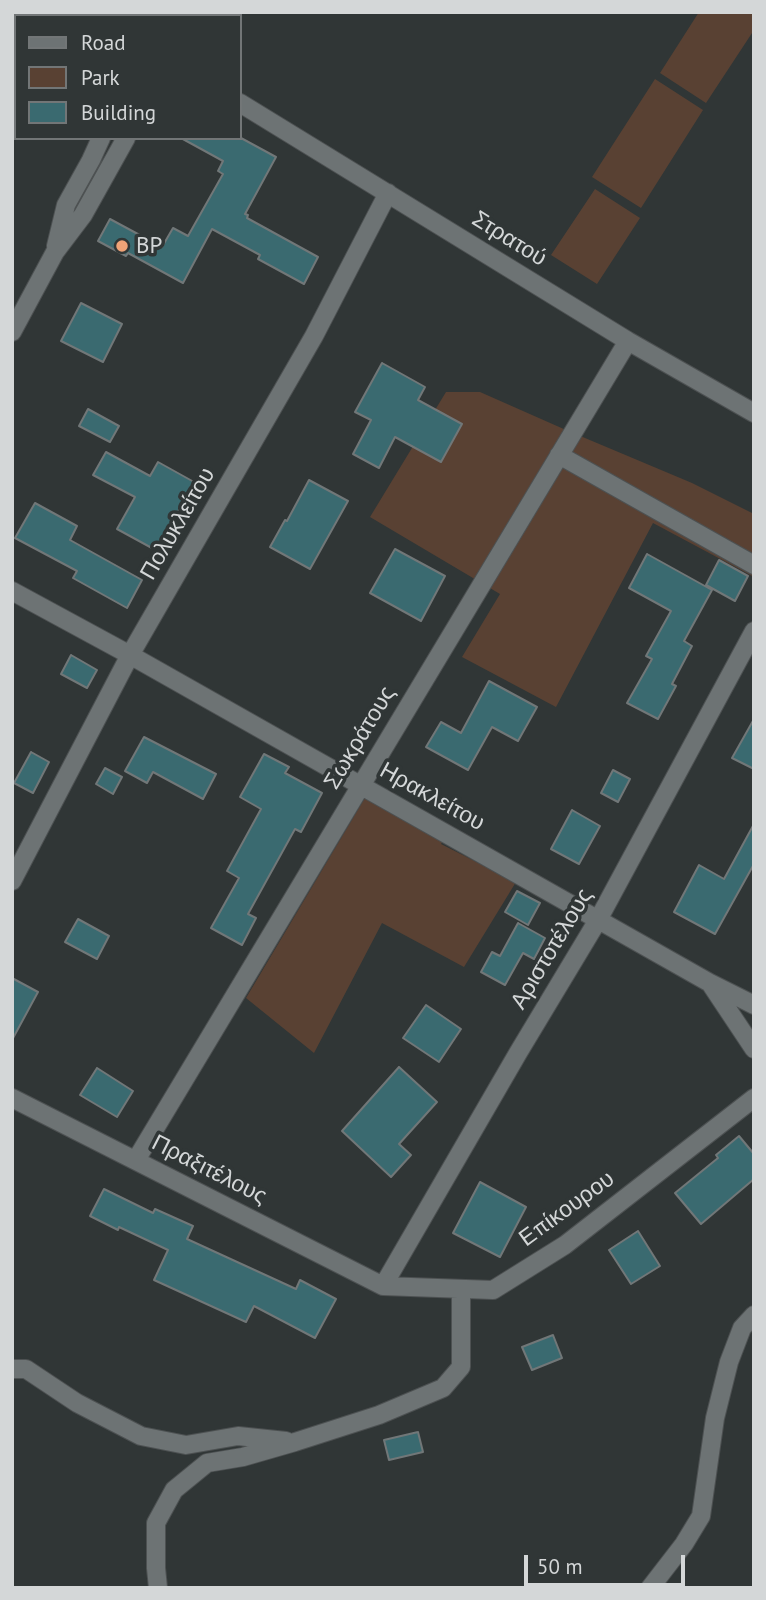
<!DOCTYPE html>
<html>
<head>
<meta charset="utf-8">
<style>
  body { margin:0 }
  #map { position:relative; width:766px; height:1600px; overflow:hidden; background:#303636; font-family:"PT Sans",sans-serif }
  canvas { display:block }
  .frame { position:absolute; inset:0; border:14px solid #d4d7d8; pointer-events:none }
  .legend { position:absolute; left:14px; top:14px; width:228px; height:126px; box-sizing:border-box; background:#303636; border:2px solid #727677; margin:0; padding:9px 12px; list-style:none; font-size:21px; color:#d4d7d8 }
  .legend li { display:flex; align-items:center; gap:14px; height:35px }
  .legend b { width:35px; border:2px solid #727677 }
  .scale { position:absolute; left:524px; top:1555px; width:161px; height:32px; box-sizing:border-box; border:4px solid #d4d7d8; border-top:0; padding-left:9px; font-size:21px; line-height:24px; white-space:nowrap; color:#d4d7d8; -webkit-text-stroke:5px #303636; paint-order:stroke }
</style>
</head>
<body>
<div id="map">
<canvas width="766" height="1600"></canvas>
<div class="frame"></div>
<ul class="legend">
<li><b style="height:9px;background:#6d7374"></b>Road</li>
<li><b style="height:19px;background:#594133"></b>Park</li>
<li><b style="height:19px;background:#3a6a70"></b>Building</li>
</ul>
<div class="scale">50 m</div>
</div>
<script>
const context = document.querySelector('canvas').getContext('2d');
context.lineJoin = 'round';
function fillPath(path, color) {
  context.fillStyle = color;
  context.fill(path, 'evenodd');
}
function poly(rows) {
  const path = new Path2D();
  for (const r of rows) {
    path.moveTo(r[0], r[1]);
    for (let i = 2; i < r.length; i += 2) path.lineTo(r[i], r[i + 1]);
  }
  return path;
}
function trace(path, color, width, dash) {
  context.strokeStyle = color;
  context.lineWidth = width;
  context.lineCap = dash ? 'butt' : 'round';
  context.setLineDash(dash || []);
  context.stroke(path);
}
function write(font, color, halo, rows, align = 'center') {
  context.font = font + ' "PT Sans",sans-serif';
  context.lineWidth = 7;
  context.setLineDash([]);
  context.textBaseline = 'middle';
  context.strokeStyle = halo;
  context.fillStyle = color;
  for (const [text, x, y, turn = 0] of rows) {
    context.save();
    context.translate(x, y);
    context.rotate((+turn || 0) * Math.PI / 180);
    context.textAlign = isNaN(turn) ? turn : align;
    if (halo) context.strokeText(text, 0, 0);
    context.fillText(text, 0, 0);
    context.restore();
  }
}
fillPath(poly([
  [699,12,754,12,754,30,706,103,660,73],
  [655,79,703,110,641,208,592,177],
  [595,189,640,218,597,284,551,255],
  [446,392,480,392,566,430,692,483,754,514,754,577,653,523,556,707,462,657,500,594,370,517],
  [372,786,452,826,441,844,516,882,464,967,382,923,314,1053,246,998]
]), '#594133');
const building = poly([
  [181,138,241,138,276,157,245,214,248,215,247,218,318,257,304,284,258,259,260,255,212,229,183,283,128,253,126,256,98,241,110,219,162,247,173,228,188,236,223,174,218,171,223,161,181,138],
  [81,303,122,324,103,362,61,341,81,303],
  [382,363,425,387,418,400,462,424,441,462,395,437,379,468,353,454,371,420,355,412,382,363],
  [88,409,119,426,110,442,79,426,88,409],
  [106,452,150,476,158,462,194,482,173,521,177,523,161,553,117,529,135,497,93,475,106,452],
  [309,480,348,501,310,569,270,547,285,520,287,521,309,480],
  [35,503,77,526,70,540,142,580,127,608,73,578,77,571,15,538,35,503],
  [395,549,445,576,421,621,370,593,395,549],
  [647,554,712,590,684,641,692,646,672,684,676,686,658,719,627,703,652,659,646,656,671,611,629,588,647,554],
  [719,560,748,576,735,601,706,585,719,560],
  [71,655,97,670,87,688,61,674,71,655],
  [489,681,537,707,518,741,492,727,468,770,426,747,441,722,461,733,489,681],
  [754,719,754,769,732,758,754,719],
  [144,737,216,774,203,799,153,772,147,783,125,771,144,737],
  [31,752,49,762,33,793,14,783,31,752],
  [264,754,289,767,285,773,322,793,301,832,295,829,248,914,256,918,242,945,211,928,239,878,227,871,261,809,240,797,264,754],
  [105,768,122,777,113,794,96,784,105,768],
  [613,770,630,779,618,802,601,793,613,770],
  [572,810,600,826,579,864,551,849,572,810],
  [754,824,754,864,715,934,674,912,699,865,724,879,754,824],
  [517,891,540,903,528,925,505,912,517,891],
  [78,919,109,936,97,959,65,942,78,919],
  [518,923,545,938,534,959,523,953,505,985,481,972,492,952,500,956,518,923],
  [12,978,38,992,12,1040,12,978],
  [426,1005,461,1029,439,1062,403,1038,426,1005],
  [399,1067,437,1102,399,1144,411,1155,391,1177,342,1131,399,1067],
  [97,1068,133,1091,117,1117,80,1095,97,1068],
  [739,1136,754,1154,754,1179,701,1224,675,1193,718,1158,716,1155,739,1136],
  [480,1182,526,1207,500,1257,453,1233,480,1182],
  [104,1189,153,1213,155,1209,193,1226,187,1239,296,1289,300,1280,336,1299,315,1338,254,1306,246,1322,154,1280,168,1250,119,1227,118,1230,90,1216,104,1189],
  [638,1231,660,1266,631,1284,609,1250,638,1231],
  [553,1335,562,1358,532,1370,522,1347,553,1335],
  [418,1432,423,1452,389,1460,384,1440,418,1432]
]);
fillPath(building, '#3a6a70');
trace(building, '#717778', 2);
const street = poly([
  [240,103,628,341,754,413],
  [559,455,754,565],
  [12,591,130,655,710,983,754,1005],
  [12,881,130,655,314,336,388,193],
  [712,986,754,1049],
  [12,1098,383,1286,493,1290,565,1245,754,1098],
  [136,1160,628,341],
  [383,1286,518,1053,598,920,754,631],
  [12,1369,26,1369,77,1403,141,1436,186,1445,238,1436,286,1441],
  [158,1588,156,1568,156,1523,174,1490,207,1463,243,1457,295,1442,379,1415,443,1388,461,1367,461,1289],
  [650,1588,684,1544,701,1516,715,1418,729,1362,742,1328,754,1315]
]);
const secondary = poly([
  [118,16,118,12],
  [187,16,188,12],
  [56,246,66,205,91,160,101,138],
  [12,332,55,252,83,215,126,138]
]);
trace(street, '#4d5152', 20);
trace(secondary, '#4d5152', 20);
trace(street, '#6d7374', 18);
trace(secondary, '#6d7374', 18);
for (const [x, y, r, color] of [
  [122,246,7,"#efa377"]
]) {
  const dot = new Path2D();
  dot.arc(x, y, r, 0, 2 * Math.PI);
  context.fillStyle = color;
  context.fill(dot);
  trace(dot, '#303636', 2.5);
}
write('23px', '#d4d7d8', '#303636', [
  ["Στρατού",509,239,32],
  ["Πολυκλείτου",178,524,-60],
  ["Σωκράτους",360,738,-59],
  ["Ηρακλείτου",432,797,29],
  ["Αριστοτέλους",552,949,-59],
  ["Πραξιτέλους",209,1170,27],
  ["Επίκουρου",567,1209,-36]
]);
write('23px', '#d4d7d8', '#303636', [
  ["BP",136,246]
], 'left');
</script>
</body>
</html>
